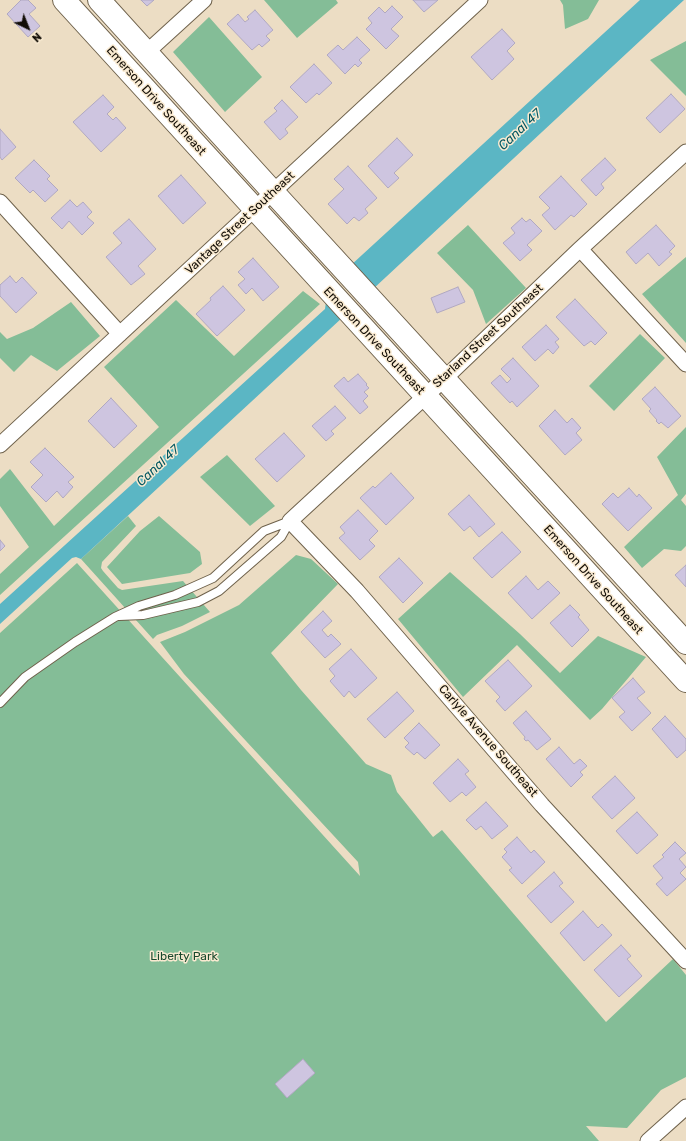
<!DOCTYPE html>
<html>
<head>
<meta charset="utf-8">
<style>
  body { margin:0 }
  #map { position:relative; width:686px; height:1141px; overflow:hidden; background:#ecddc4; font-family:Rubik,sans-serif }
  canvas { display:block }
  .north { position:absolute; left:8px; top:8px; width:40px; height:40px; -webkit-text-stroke:3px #f9ead1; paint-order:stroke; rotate:137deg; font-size:11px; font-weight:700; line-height:16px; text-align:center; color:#110c05 }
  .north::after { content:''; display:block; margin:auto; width:14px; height:18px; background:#110c05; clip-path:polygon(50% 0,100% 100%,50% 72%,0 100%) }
</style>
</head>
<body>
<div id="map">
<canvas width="686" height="1141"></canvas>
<div class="north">N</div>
</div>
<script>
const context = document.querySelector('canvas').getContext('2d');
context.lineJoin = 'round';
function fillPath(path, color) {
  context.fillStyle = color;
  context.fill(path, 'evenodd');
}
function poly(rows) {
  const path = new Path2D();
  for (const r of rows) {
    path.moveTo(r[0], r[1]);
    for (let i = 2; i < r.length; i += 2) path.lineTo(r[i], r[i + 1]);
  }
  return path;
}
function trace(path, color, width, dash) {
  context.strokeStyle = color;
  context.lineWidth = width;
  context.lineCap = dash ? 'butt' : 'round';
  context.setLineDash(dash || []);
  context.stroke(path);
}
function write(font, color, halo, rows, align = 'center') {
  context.font = font + ' Rubik,sans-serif';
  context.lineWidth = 3;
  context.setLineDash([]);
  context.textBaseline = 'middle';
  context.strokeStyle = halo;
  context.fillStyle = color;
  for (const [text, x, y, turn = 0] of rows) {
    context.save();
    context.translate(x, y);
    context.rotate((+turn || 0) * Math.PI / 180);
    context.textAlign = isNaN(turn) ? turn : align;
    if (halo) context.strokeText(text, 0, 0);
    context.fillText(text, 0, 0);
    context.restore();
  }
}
fillPath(poly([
  [264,0,336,0,338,3,297,38],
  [560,0,599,0,588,19,565,29,563,5],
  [209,17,262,77,225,112,173,52],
  [686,41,686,96,650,60],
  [468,225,526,288,486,324,473,290,437,253],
  [686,257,686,343,642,294],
  [303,291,320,304,0,595,0,574,29,547,0,506,0,479,10,469,54,526,159,427,104,367,176,300,234,356],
  [71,302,100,336,57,371,31,355,14,372,0,358,0,332,7,339,33,328],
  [640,334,665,358,614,411,589,386],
  [686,427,686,494,681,500,686,506,686,546,681,551,664,549,642,568,624,547,678,495,657,457],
  [227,455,275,506,250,526,200,477],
  [128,516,136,526,102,562,101,568,103,571,118,588,122,590,183,581,210,612,182,626,157,635,153,639,81,559],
  [159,516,200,552,202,564,190,573,122,584,107,567,140,531],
  [296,555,311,559,338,584,271,653,301,690,366,764,391,775,397,792,433,837,442,830,606,1022,673,959,686,975,686,1077,661,1090,627,1128,586,1126,599,1141,0,1141,0,633,77,563,360,876,358,862,184,674,160,642,185,632,239,605],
  [450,572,520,634,560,673,598,636,646,657,602,709,590,720,517,645,463,697,398,619]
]), '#84bd97');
fillPath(poly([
  [640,0,684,0,372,290,350,266],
  [326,302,343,317,81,559,76,557,72,558,0,624,0,604,325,309]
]), '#5bb6c4');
const building = poly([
  [21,0,28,0,36,8,29,14,40,26,28,37,7,14,21,0],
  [141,0,154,0,147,6,141,0],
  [413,0,438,0,424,12,413,0],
  [392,6,403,17,391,29,399,36,386,49,366,29,372,23,368,18,379,7,385,13,392,6],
  [255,10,273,30,266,36,270,40,262,47,259,44,252,50,227,24,238,14,245,22,249,19,247,17,255,10],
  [502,29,515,43,507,51,514,59,492,80,471,57,502,29],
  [357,37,370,50,359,60,362,63,358,67,355,64,345,74,327,55,338,45,343,50,357,37],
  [314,64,332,83,319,95,317,93,306,103,290,87,314,64],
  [671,94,685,109,660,133,646,118,671,94],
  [103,95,114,107,107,114,113,120,116,117,126,128,101,152,73,122,103,95],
  [282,100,298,117,285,129,288,133,280,140,264,122,277,111,274,108,282,100],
  [0,129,16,147,2,160,0,157,0,129],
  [397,138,413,155,394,173,399,178,388,188,368,166,397,138],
  [605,158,616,170,601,184,604,188,596,196,581,180,605,158],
  [34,160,50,176,47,179,58,190,45,202,33,190,30,193,15,178,34,160],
  [348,166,377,198,365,209,368,213,359,221,354,217,347,224,328,204,344,189,334,179,348,166],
  [181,175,206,203,183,224,158,196,181,175],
  [561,176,587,204,574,217,571,215,555,230,542,215,550,208,539,197,561,176],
  [70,200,77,207,83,202,92,212,87,217,94,223,82,235,69,221,62,229,51,218,70,200],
  [522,218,526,222,530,219,542,231,527,245,532,250,520,261,503,243,515,233,511,228,522,218],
  [129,219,156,249,138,266,145,274,131,285,106,257,122,243,113,233,129,219],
  [656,225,675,246,669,252,672,254,659,266,648,253,636,264,626,252,656,225],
  [253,258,279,287,263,301,252,288,246,294,238,285,245,279,238,272,253,258],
  [10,276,16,283,22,277,37,293,16,313,0,296,0,285,10,276],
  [223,286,245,310,217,336,196,314,211,300,210,298,223,286],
  [458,287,465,302,437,313,431,298,458,287],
  [575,299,607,333,595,345,591,341,584,346,556,317,575,299],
  [546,325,559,339,555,342,559,347,553,354,548,349,535,361,522,347,546,325],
  [513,358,539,386,517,407,512,401,510,403,491,383,500,375,507,383,511,379,501,369,513,358],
  [358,374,367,384,366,385,369,388,364,392,368,396,363,401,368,407,360,414,334,386,344,377,348,382,358,374],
  [655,387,681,416,668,428,661,422,659,424,656,421,657,420,649,411,651,409,642,399,655,387],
  [111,398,137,426,114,448,88,421,111,398],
  [335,406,346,418,331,431,334,434,326,441,312,426,335,406],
  [555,410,567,423,572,418,581,428,576,433,582,440,565,455,539,426,555,410],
  [284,433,305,456,277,482,255,459,284,433],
  [45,448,74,477,68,482,73,487,63,498,57,491,46,502,31,487,43,475,30,462,45,448],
  [391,473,414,498,386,525,360,498,373,486,375,488,391,473],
  [629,488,637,497,639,494,652,508,628,531,602,504,613,493,618,498,629,488],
  [469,495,495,524,479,537,470,526,464,531,448,514,469,495],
  [358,510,378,531,369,540,375,546,360,560,339,538,345,533,340,527,358,510],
  [502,532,521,552,492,578,473,558,502,532],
  [0,540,5,546,0,551,0,540],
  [399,558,423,583,403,603,379,577,399,558],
  [686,565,686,587,675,575,686,565],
  [526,576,538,590,548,581,560,593,532,619,508,593,526,576],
  [570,605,580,615,578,617,589,630,572,647,550,623,570,605],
  [323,611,332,621,322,630,328,637,331,634,341,644,325,658,301,632,323,611],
  [351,649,377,678,355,698,349,691,344,697,330,681,335,676,329,669,351,649],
  [508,660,532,686,505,711,496,701,500,697,485,681,508,660],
  [633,678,645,692,637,698,651,713,632,731,619,717,625,712,612,698,633,678],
  [397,692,414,711,385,738,367,719,397,692],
  [526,711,551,739,537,750,528,740,526,741,524,739,525,737,513,723,526,711],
  [665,716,686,739,686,750,677,758,652,729,665,716],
  [419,723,440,745,425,759,417,752,414,755,405,747,409,743,404,738,419,723],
  [559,747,574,764,580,759,587,766,580,772,583,775,571,787,546,759,559,747],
  [458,759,469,771,465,774,476,787,466,796,462,792,450,802,433,783,458,759],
  [615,776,635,798,612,819,592,797,615,776],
  [486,802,508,826,492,839,481,826,476,830,466,820,486,802],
  [637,812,658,835,637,854,616,831,637,812],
  [517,837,531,853,534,850,545,862,522,884,509,870,512,868,502,857,507,852,504,849,517,837],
  [675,842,686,853,679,859,686,867,680,873,686,879,667,896,656,884,663,878,653,866,664,857,662,855,675,842],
  [554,872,563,883,559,886,574,902,551,923,527,896,554,872],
  [583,911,598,928,602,924,612,935,584,961,560,933,583,911],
  [621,945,631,956,627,959,642,976,619,997,594,970,621,945],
  [303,1059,315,1073,287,1098,275,1084,303,1059]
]);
fillPath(building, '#cec5e0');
trace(building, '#b0a8c1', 1);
const lane = poly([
  [119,616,143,615,198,602,219,591,281,537,290,521],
  [0,703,25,677,75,642,115,617,139,606,175,595,213,578,264,531,290,521]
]);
const street = poly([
  [147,52,204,0],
  [686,152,580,249,444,379,290,521,357,591,542,805,686,961],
  [0,202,120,334],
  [580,249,686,364],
  [0,445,480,0],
  [648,1141,686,1107]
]);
const secondary = poly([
  [64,0,686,681],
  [99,0,273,192,686,643]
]);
trace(lane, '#6f624c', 10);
trace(street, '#6f624c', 17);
trace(secondary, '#6f624c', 24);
trace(lane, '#fff', 8);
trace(street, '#fff', 15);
trace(secondary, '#fff', 22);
write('12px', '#110c05', '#f9ead1', [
  ["Emerson Drive Southeast",156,101,48],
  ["Vantage Street Southeast",240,223,-43],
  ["Starland Street Southeast",488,336,-43],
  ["Emerson Drive Southeast",374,341,47],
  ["Emerson Drive Southeast",593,580,48],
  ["Carlyle Avenue Southeast",488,741,49]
]);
write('12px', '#19492d', '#f9ead1', [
  ["Liberty Park",184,957]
]);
write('italic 13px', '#065963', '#f9ead1', [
  ["Canal 47",520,130,-43],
  ["Canal 47",158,466,-43]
]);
</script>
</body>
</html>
